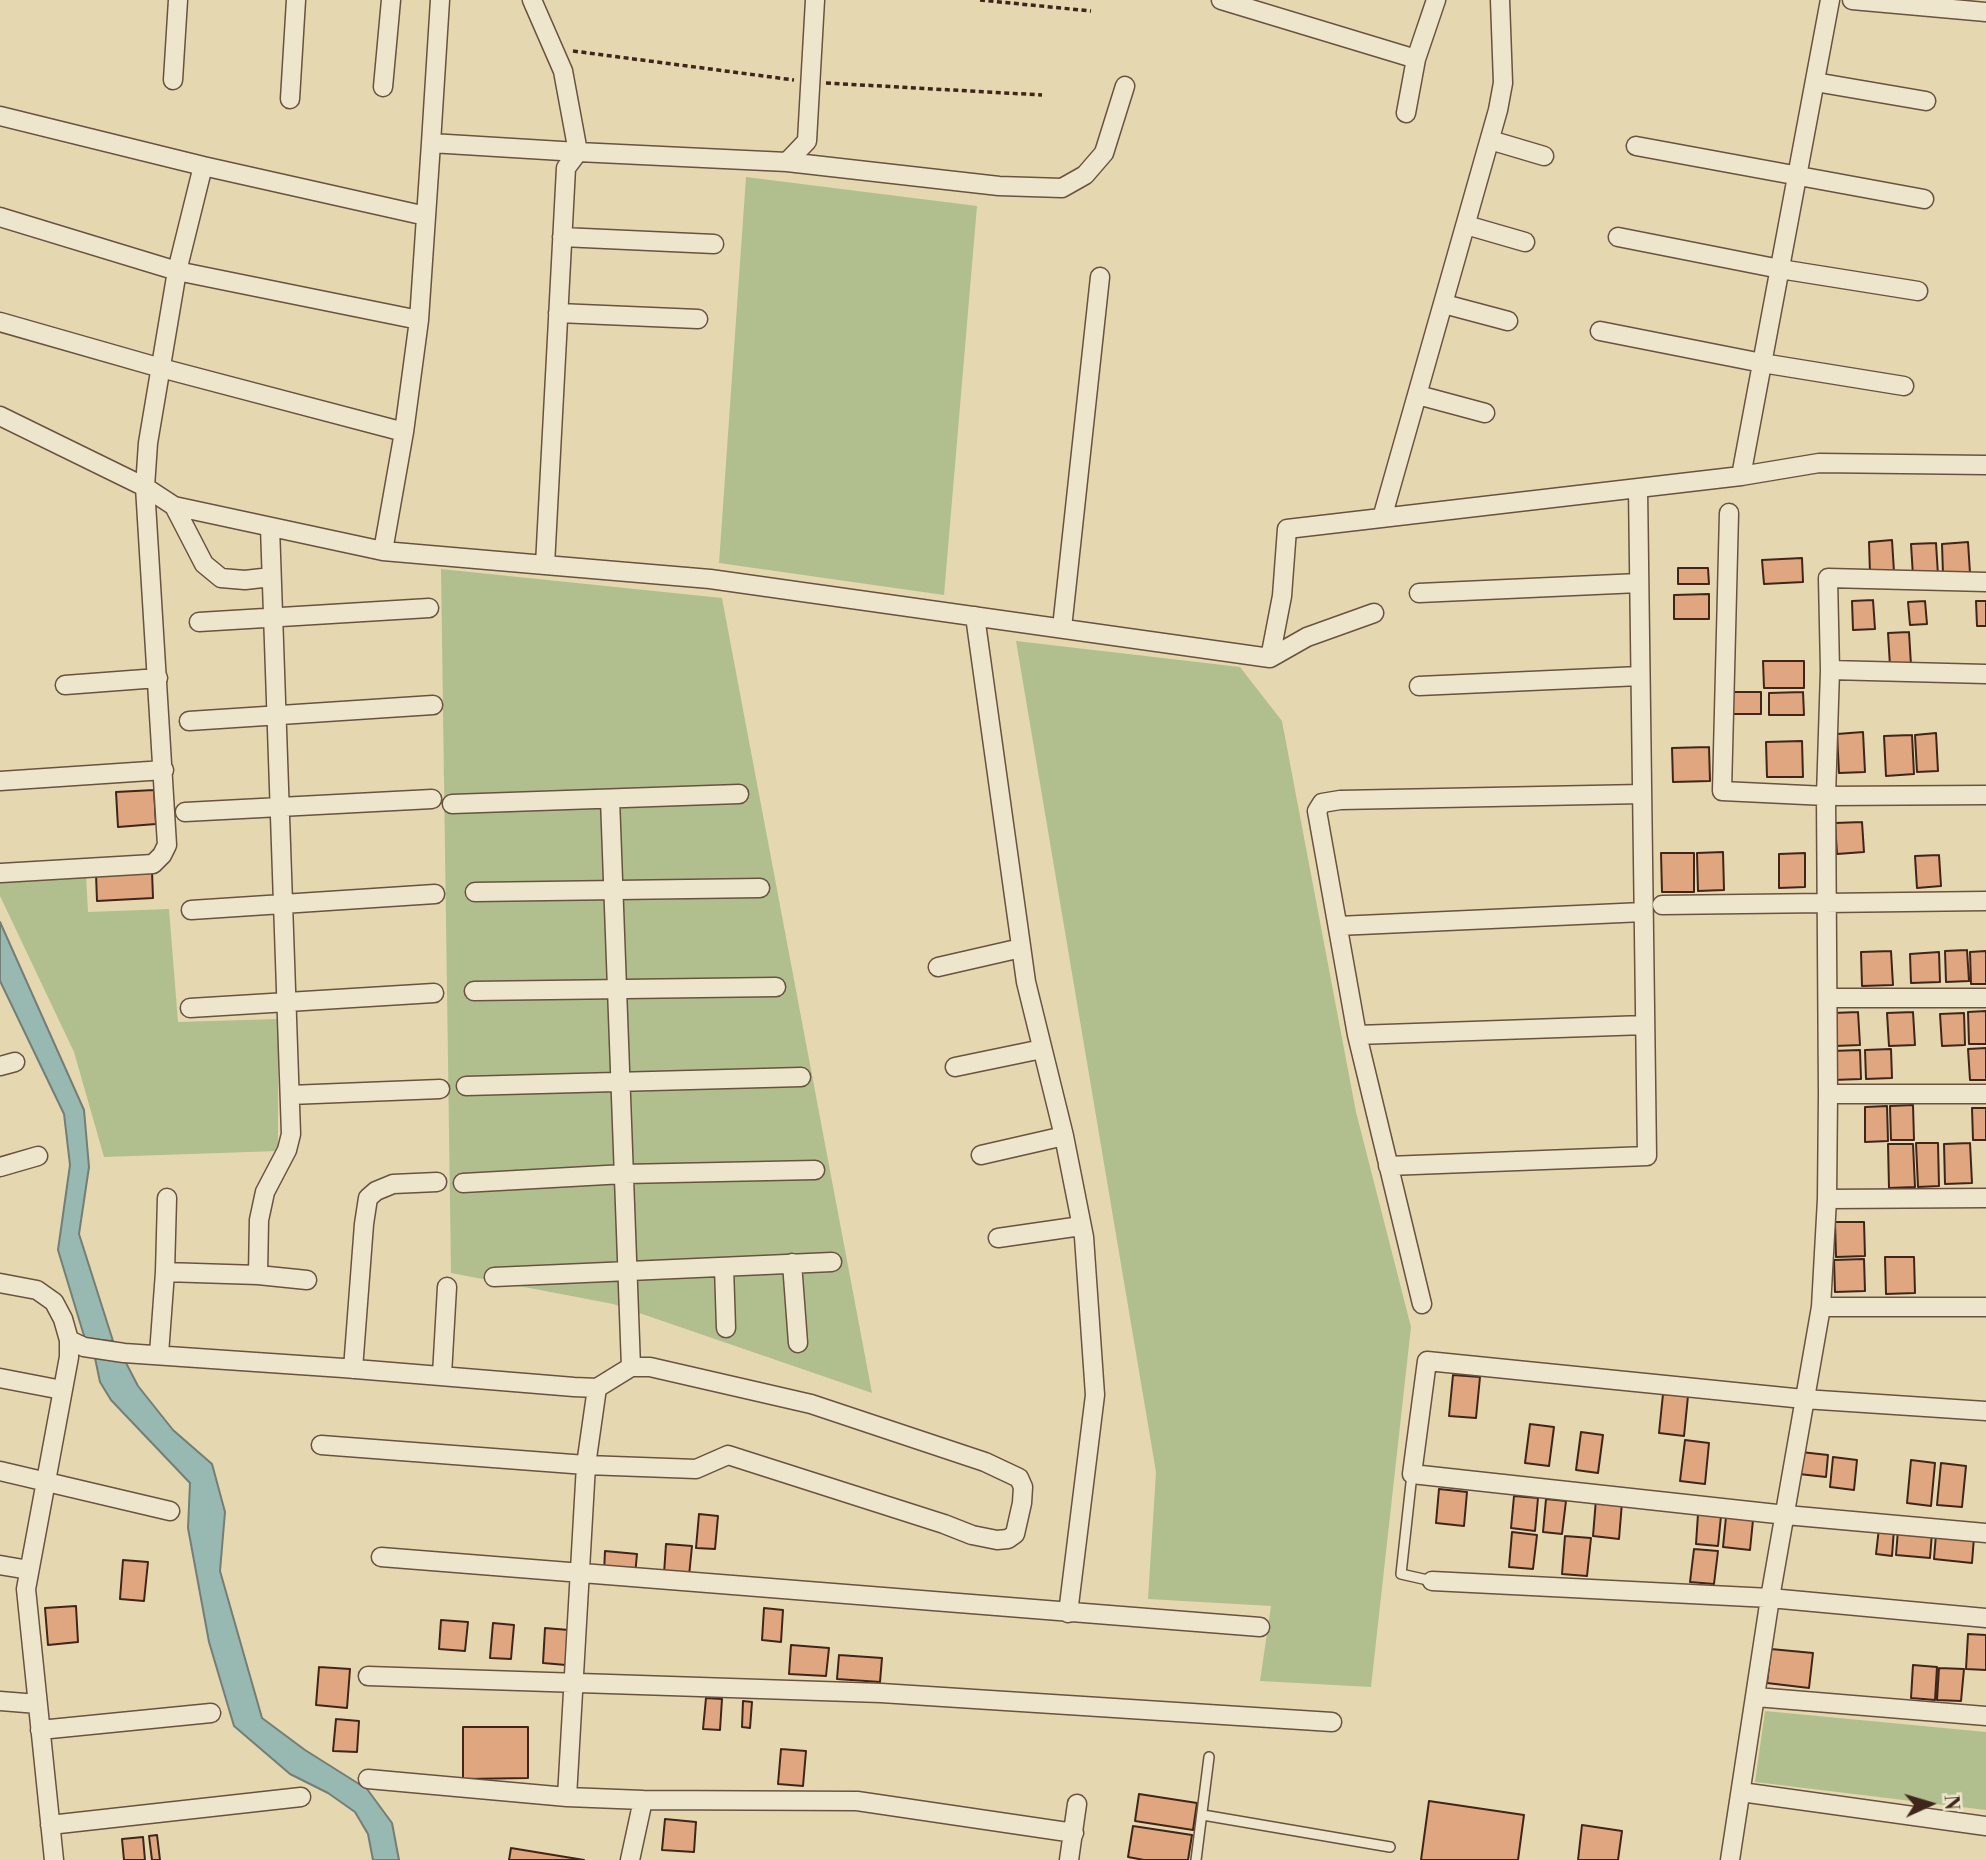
<!DOCTYPE html>
<html>
<head>
<meta charset="utf-8">
<style>
  body { margin:0 }
  #map { position:relative; width:1986px; height:1860px; overflow:hidden; background:#e5d8b0; font-family:"Libre Bodoni",serif }
  canvas { display:block }
  .north { position:absolute; left:1895px; top:1769px; width:70px; height:70px; -webkit-text-stroke:5px #eee6cc; paint-order:stroke; rotate:86deg; font-size:19px; font-weight:700; line-height:28px; text-align:center; color:#40251b }
  .north::after { content:''; display:block; margin:auto; width:24px; height:32px; background:#40251b; clip-path:polygon(50% 0,100% 100%,50% 72%,0 100%) }
</style>
</head>
<body>
<div id="map">
<canvas width="1986" height="1860"></canvas>
<div class="north">N</div>
</div>
<script>
const context = document.querySelector('canvas').getContext('2d');
context.lineJoin = 'round';
function fillPath(path, color) {
  context.fillStyle = color;
  context.fill(path, 'evenodd');
}
function poly(rows) {
  const path = new Path2D();
  for (const r of rows) {
    path.moveTo(r[0], r[1]);
    for (let i = 2; i < r.length; i += 2) path.lineTo(r[i], r[i + 1]);
  }
  return path;
}
function trace(path, color, width, dash) {
  context.strokeStyle = color;
  context.lineWidth = width;
  context.lineCap = dash ? 'butt' : 'round';
  context.setLineDash(dash || []);
  context.stroke(path);
}
fillPath(poly([
  [746,177,977,206,944,595,719,563],
  [441,569,722,598,872,1393,613,1304,451,1273],
  [1016,641,1240,667,1282,721,1356,1112,1411,1327,1371,1687,1260,1681,1271,1606,1148,1599,1156,1472],
  [86,875,88,912,169,909,178,1022,278,1019,278,1151,104,1157,74,1052,0,896,0,879],
  [1765,1711,1986,1732,1986,1810,1755,1782]
]), '#b1bf8e');
const water = poly([
  [0,922,84,1110,89,1167,79,1234,113,1341,85,1339,58,1250,70,1165,64,1114,0,981,0,922],
  [95,1358,124,1359,138,1386,173,1430,212,1464,225,1512,220,1571,262,1718,305,1750,367,1789,392,1823,399,1860,373,1860,368,1834,355,1812,328,1793,290,1774,234,1726,209,1642,188,1528,190,1483,111,1400,100,1382,95,1358]
]);
fillPath(water, '#97b9b2');
trace(water, '#747e76', 2);
const building = poly([
  [1892,540,1894,572,1870,573,1869,542,1892,540],
  [1968,542,1970,573,1943,574,1942,544,1968,542],
  [1936,543,1938,575,1913,576,1911,544,1936,543],
  [1802,558,1803,582,1764,584,1762,560,1802,558],
  [1678,568,1708,568,1709,584,1678,584,1678,568],
  [1709,594,1709,619,1674,619,1674,595,1709,594],
  [1873,600,1875,629,1853,630,1852,601,1873,600],
  [1925,601,1927,624,1910,625,1908,602,1925,601],
  [1976,601,1986,601,1986,626,1977,626,1976,601],
  [1909,632,1911,665,1890,666,1888,633,1909,632],
  [1763,661,1804,661,1804,688,1764,688,1763,661],
  [1730,692,1761,692,1761,714,1730,714,1730,692],
  [1803,692,1804,715,1769,715,1769,693,1803,692],
  [1863,732,1865,772,1839,773,1837,734,1863,732],
  [1936,733,1938,771,1917,772,1915,735,1936,733],
  [1912,735,1914,774,1886,776,1884,736,1912,735],
  [1802,741,1803,777,1767,777,1766,742,1802,741],
  [1709,747,1710,781,1673,782,1672,748,1709,747],
  [154,790,156,824,118,827,116,792,154,790],
  [1862,822,1864,852,1837,854,1835,823,1862,822],
  [1723,852,1724,890,1698,891,1697,853,1723,852],
  [1661,853,1694,853,1694,892,1662,892,1661,853],
  [1805,853,1805,887,1779,888,1779,854,1805,853],
  [1939,855,1941,886,1917,888,1915,856,1939,855],
  [152,871,153,898,97,901,96,874,152,871],
  [1967,950,1969,981,1946,982,1945,951,1967,950],
  [1891,951,1893,985,1862,986,1861,952,1891,951],
  [1986,951,1986,984,1971,984,1970,952,1986,951],
  [1939,952,1940,982,1911,983,1910,954,1939,952],
  [1986,1011,1986,1044,1969,1044,1968,1012,1986,1011],
  [1858,1012,1860,1045,1835,1046,1833,1013,1858,1012],
  [1913,1012,1915,1045,1889,1046,1887,1013,1913,1012],
  [1964,1013,1965,1045,1942,1046,1940,1014,1964,1013],
  [1986,1048,1986,1080,1970,1080,1968,1049,1986,1048],
  [1891,1049,1892,1078,1866,1079,1865,1050,1891,1049],
  [1860,1050,1861,1079,1833,1080,1832,1051,1860,1050],
  [1913,1105,1914,1140,1891,1140,1890,1106,1913,1105],
  [1887,1106,1888,1141,1865,1142,1865,1107,1887,1106],
  [1972,1108,1986,1108,1986,1140,1973,1140,1972,1108],
  [1916,1143,1938,1143,1939,1186,1918,1187,1916,1143],
  [1970,1143,1972,1183,1945,1184,1944,1144,1970,1143],
  [1888,1144,1913,1144,1915,1187,1889,1188,1888,1144],
  [1835,1222,1864,1222,1865,1256,1836,1257,1835,1222],
  [1885,1257,1914,1257,1915,1293,1886,1294,1885,1257],
  [1864,1259,1865,1291,1835,1292,1834,1260,1864,1259],
  [1453,1375,1480,1377,1476,1418,1449,1416,1453,1375],
  [1663,1394,1688,1396,1684,1436,1659,1433,1663,1394],
  [1530,1424,1554,1427,1549,1466,1525,1463,1530,1424],
  [1581,1432,1603,1435,1598,1473,1576,1470,1581,1432],
  [1685,1440,1709,1443,1705,1484,1680,1481,1685,1440],
  [1801,1452,1828,1455,1826,1477,1799,1474,1801,1452],
  [1833,1457,1857,1460,1854,1490,1830,1487,1833,1457],
  [1911,1460,1935,1463,1931,1506,1907,1503,1911,1460],
  [1941,1463,1966,1466,1962,1507,1937,1505,1941,1463],
  [1439,1489,1467,1492,1464,1526,1436,1523,1439,1489],
  [1514,1496,1538,1498,1535,1531,1511,1528,1514,1496],
  [1546,1499,1566,1501,1562,1534,1543,1532,1546,1499],
  [1596,1499,1622,1502,1619,1539,1593,1536,1596,1499],
  [699,1514,718,1516,715,1549,696,1548,699,1514],
  [1698,1514,1721,1516,1718,1546,1696,1544,1698,1514],
  [1726,1517,1753,1520,1750,1550,1723,1547,1726,1517],
  [1879,1528,1894,1529,1892,1556,1876,1554,1879,1528],
  [1898,1530,1932,1533,1930,1558,1896,1555,1898,1530],
  [1512,1532,1537,1535,1533,1569,1509,1567,1512,1532],
  [1936,1534,1974,1537,1972,1563,1934,1559,1936,1534],
  [1565,1536,1591,1538,1587,1576,1562,1574,1565,1536],
  [666,1544,692,1546,689,1576,664,1574,666,1544],
  [1694,1549,1718,1551,1714,1584,1690,1582,1694,1549],
  [605,1551,637,1554,635,1575,604,1573,605,1551],
  [123,1560,148,1562,144,1601,120,1599,123,1560],
  [76,1606,78,1642,48,1645,45,1608,76,1606],
  [764,1608,783,1610,781,1642,762,1640,764,1608],
  [441,1620,468,1622,465,1651,439,1649,441,1620],
  [493,1623,514,1625,511,1659,490,1658,493,1623],
  [545,1628,569,1630,566,1665,543,1663,545,1628],
  [1968,1634,1986,1635,1986,1670,1966,1669,1968,1634],
  [791,1645,829,1648,826,1676,789,1674,791,1645],
  [1771,1649,1813,1653,1809,1688,1767,1683,1771,1649],
  [839,1655,882,1658,880,1682,837,1679,839,1655],
  [1913,1665,1937,1667,1935,1700,1911,1698,1913,1665],
  [319,1667,350,1669,347,1708,316,1705,319,1667],
  [1939,1668,1964,1669,1961,1701,1937,1700,1939,1668],
  [706,1698,722,1699,720,1730,703,1729,706,1698],
  [743,1701,752,1702,750,1728,742,1727,743,1701],
  [336,1719,359,1721,357,1752,333,1751,336,1719],
  [463,1727,528,1727,528,1778,463,1779,463,1727],
  [781,1749,806,1751,803,1786,778,1784,781,1749],
  [1139,1794,1197,1803,1193,1830,1135,1821,1139,1794],
  [1429,1801,1524,1815,1518,1860,1421,1860,1429,1801],
  [665,1819,696,1822,694,1852,662,1850,665,1819],
  [1582,1825,1622,1831,1618,1860,1578,1860,1582,1825],
  [1133,1826,1192,1835,1188,1860,1144,1860,1128,1857,1133,1826],
  [157,1835,160,1860,152,1860,149,1836,157,1835],
  [143,1837,145,1860,124,1860,122,1839,143,1837],
  [511,1848,584,1860,509,1860,511,1848]
]);
fillPath(building, '#e0a67f');
trace(building, '#40251b', 2);
const service = poly([
  [1412,1474,1401,1574,1432,1581],
  [1203,1815,1390,1847],
  [1196,1860,1209,1757]
]);
const minor = poly([
  [440,0,431,143,578,152,787,162,999,186,1062,188,1085,175,1104,153,1125,86],
  [532,0,563,71,578,152,566,168,545,565,710,579,1270,658,1282,596,1287,529,1741,476,1819,463,1986,465],
  [1221,0,1416,59],
  [1852,0,1986,12],
  [173,80,178,0],
  [1815,82,1926,101],
  [383,87,391,0],
  [290,99,296,0],
  [1406,113,1416,59,1436,0],
  [0,116,203,166],
  [1490,140,1544,156],
  [1636,146,1924,199],
  [787,162,807,141,815,0],
  [0,217,177,271,203,166,426,216],
  [1466,225,1525,242],
  [562,237,714,244],
  [1618,237,1780,269,1918,291],
  [1444,304,1508,321],
  [558,313,698,319],
  [0,322,161,368,404,432,383,551],
  [1600,331,1762,363,1904,386],
  [1418,395,1485,413],
  [0,416,145,487,174,506,383,551,545,565],
  [404,432,419,320,431,143],
  [1741,476,1830,0],
  [174,506,204,564,221,578,245,580,271,577],
  [1729,513,1722,791,1826,796,1986,795],
  [1382,518,1498,110,1503,83,1500,0],
  [1419,593,1639,583],
  [975,616,1026,982,1064,1136,1084,1237,1095,1395,1068,1613],
  [199,622,429,608],
  [1062,628,1100,277],
  [1270,658,1307,637,1374,613],
  [1830,670,1986,674],
  [65,685,158,678],
  [1419,686,1640,676],
  [189,721,433,705],
  [0,781,164,770],
  [610,799,631,1367],
  [452,804,739,794],
  [185,812,432,799],
  [1,873,153,864,162,855,167,845,145,487,148,443,177,271,419,320],
  [475,892,760,888],
  [1662,905,1986,901],
  [191,910,435,894],
  [1338,926,1643,912],
  [938,967,1021,948],
  [474,991,776,987],
  [1828,998,1986,998],
  [190,1008,434,993],
  [1357,1035,1645,1025],
  [0,1066,15,1062],
  [955,1067,1042,1049],
  [466,1086,801,1077],
  [1828,1094,1986,1094],
  [290,1095,440,1089],
  [981,1155,1064,1136],
  [1388,1166,1647,1156,1638,488],
  [0,1167,38,1156],
  [463,1183,624,1174,815,1170],
  [1827,1199,1986,1198],
  [998,1238,1081,1226],
  [792,1263,798,1343],
  [724,1267,726,1328],
  [165,1272,258,1275,307,1280],
  [258,1275,259,1220,265,1192,287,1150,291,1134,270,527],
  [494,1277,832,1262],
  [0,1283,37,1290,54,1302,63,1319,69,1340,69,1357,26,1589,54,1860],
  [1422,1304,1357,1035,1317,811,1322,803,1340,800,1642,794],
  [1821,1307,1986,1307],
  [69,1340,84,1347,124,1353,343,1368,574,1387,597,1388,631,1367,650,1367,811,1404,985,1462,1019,1478,1023,1487,1022,1503,1015,1534,1008,1539,997,1540,972,1535,944,1524,728,1455,696,1469,586,1465,321,1445],
  [159,1354,165,1272,167,1198],
  [353,1369,364,1224,368,1198,376,1191,393,1184,437,1182],
  [442,1375,447,1287],
  [0,1378,62,1390],
  [1986,1411,1804,1399,1427,1361,1412,1474,1786,1515,1986,1533],
  [0,1471,170,1511],
  [381,1557,1260,1627],
  [0,1565,29,1570],
  [1432,1581,1770,1598,1986,1618],
  [368,1676,881,1693,1332,1722],
  [1756,1697,1986,1716],
  [0,1701,38,1704],
  [40,1730,211,1713],
  [368,1779,567,1797,643,1800],
  [1741,1792,1986,1826],
  [567,1797,586,1465,597,1388],
  [50,1825,301,1797],
  [630,1860,643,1800,857,1801,1074,1833],
  [1069,1860,1077,1804],
  [1730,1860,1770,1598,1821,1307,1827,1199,1828,1094,1826,796,1830,670,1828,578,1986,582]
]);
trace(service, '#695240', 12);
trace(minor, '#695240', 21);
trace(poly([
  [980,0,1091,11],
  [573,51,794,80],
  [826,83,1042,95]
]), '#40251b', 3.5, [5, 3.5]);
trace(service, '#eee6cc', 9);
trace(minor, '#eee6cc', 18);
</script>
</body>
</html>
